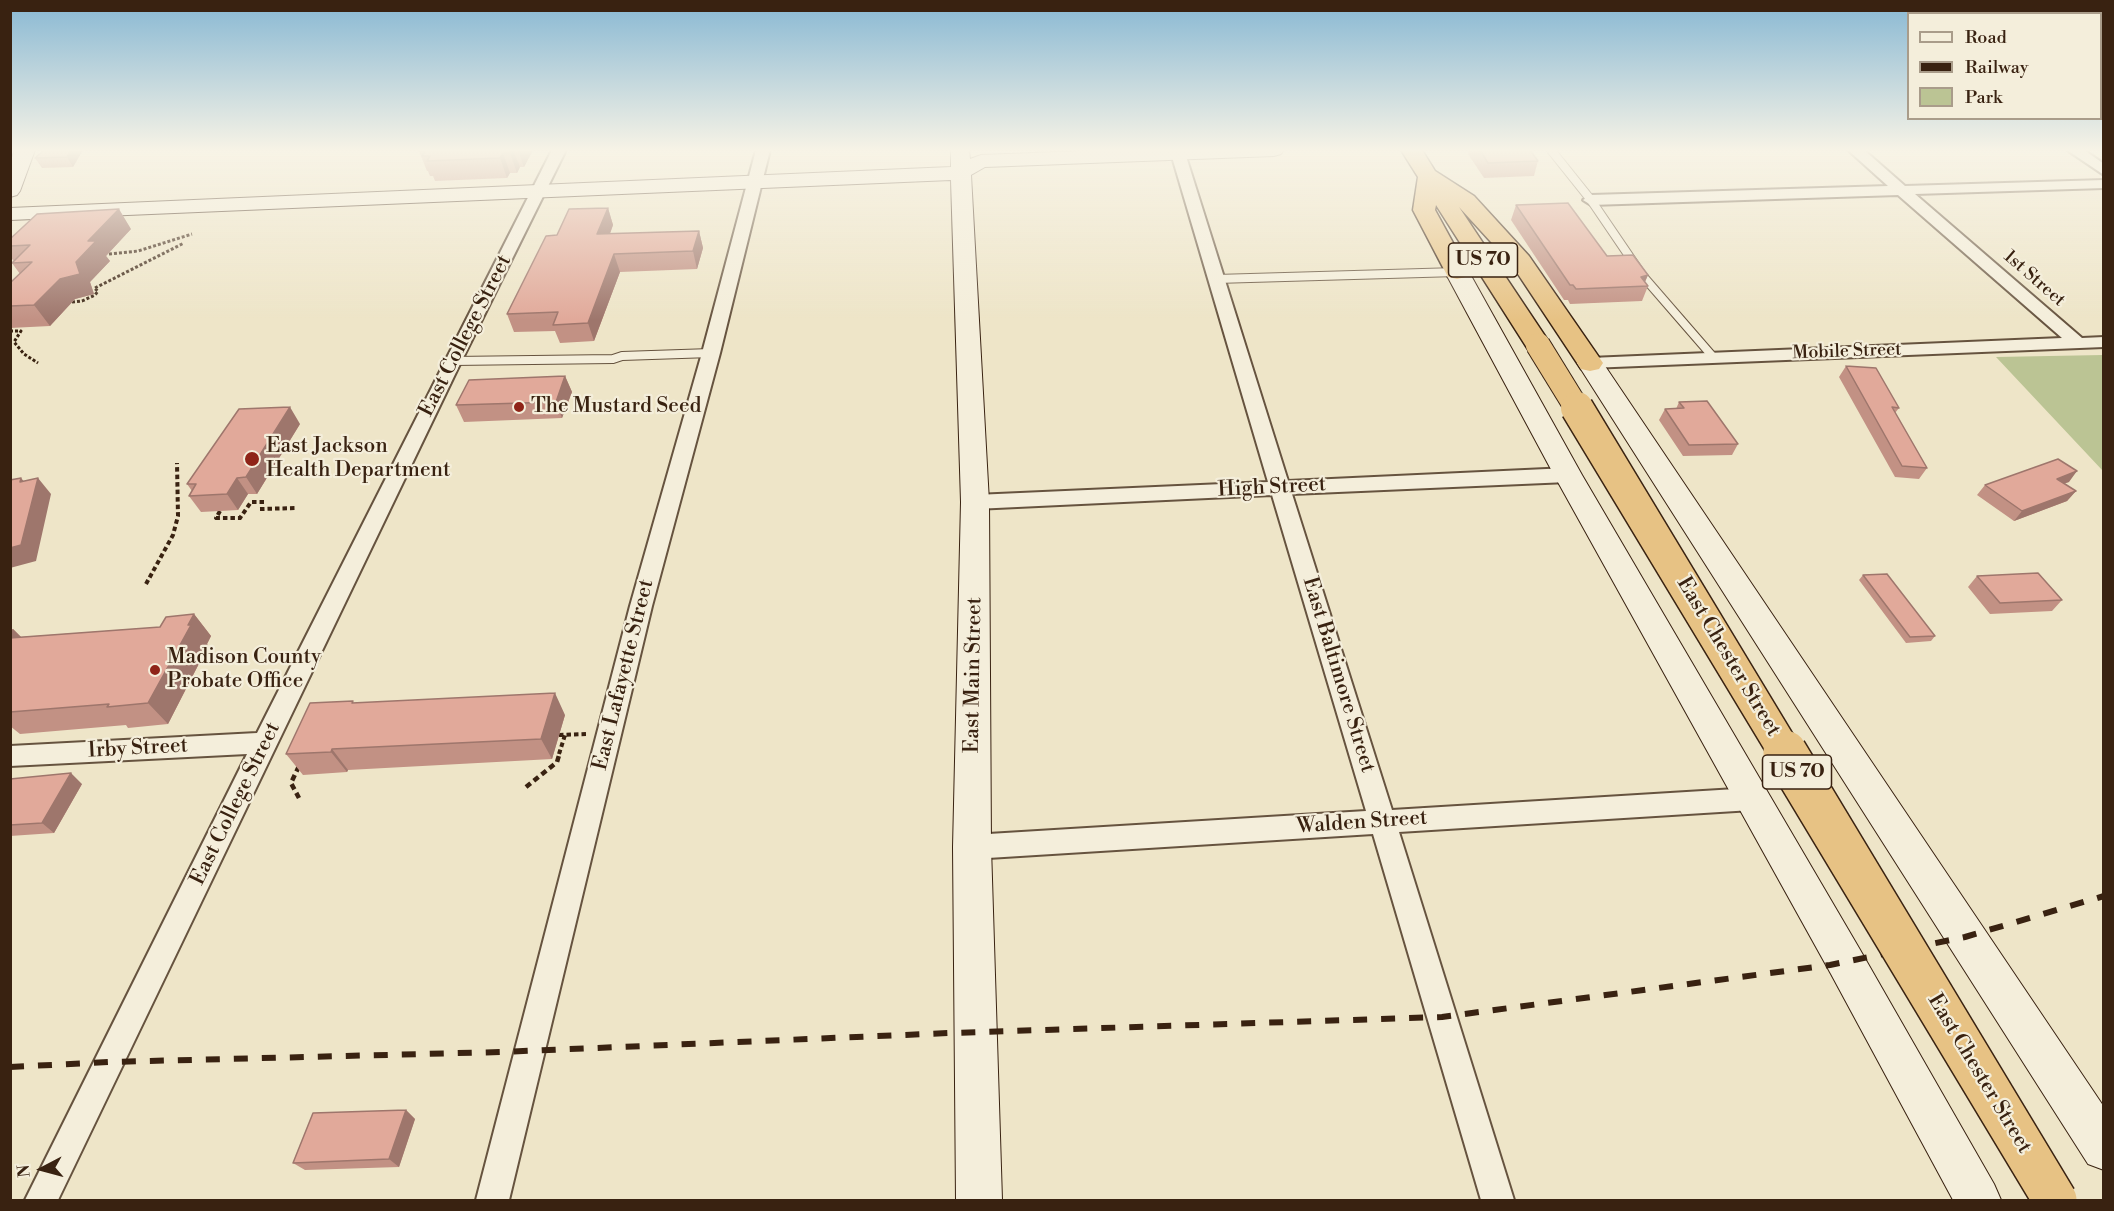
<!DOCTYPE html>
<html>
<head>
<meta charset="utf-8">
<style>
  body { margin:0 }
  #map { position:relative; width:2114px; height:1211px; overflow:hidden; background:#eee5c8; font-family:"Libre Bodoni",serif }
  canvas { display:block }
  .frame { position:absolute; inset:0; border:12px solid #392211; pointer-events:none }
  .legend { position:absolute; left:1907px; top:12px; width:195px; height:108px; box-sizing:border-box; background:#f4eedb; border:2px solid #a99c8a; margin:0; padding:8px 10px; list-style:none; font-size:18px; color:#392211 }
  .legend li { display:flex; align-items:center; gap:12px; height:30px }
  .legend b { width:30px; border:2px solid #a99c8a }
  .north { position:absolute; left:12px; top:1139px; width:60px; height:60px; -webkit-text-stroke:4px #f4eedb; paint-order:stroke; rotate:264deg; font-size:16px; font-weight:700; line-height:24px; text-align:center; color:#392211 }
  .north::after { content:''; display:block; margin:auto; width:21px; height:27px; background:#392211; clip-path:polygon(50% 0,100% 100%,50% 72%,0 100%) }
</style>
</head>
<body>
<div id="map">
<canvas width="2114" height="1211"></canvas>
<div class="frame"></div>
<ul class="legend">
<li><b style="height:8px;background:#f4eedb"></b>Road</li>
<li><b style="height:8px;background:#392211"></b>Railway</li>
<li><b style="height:16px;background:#bbc494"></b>Park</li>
</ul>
<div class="north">N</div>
</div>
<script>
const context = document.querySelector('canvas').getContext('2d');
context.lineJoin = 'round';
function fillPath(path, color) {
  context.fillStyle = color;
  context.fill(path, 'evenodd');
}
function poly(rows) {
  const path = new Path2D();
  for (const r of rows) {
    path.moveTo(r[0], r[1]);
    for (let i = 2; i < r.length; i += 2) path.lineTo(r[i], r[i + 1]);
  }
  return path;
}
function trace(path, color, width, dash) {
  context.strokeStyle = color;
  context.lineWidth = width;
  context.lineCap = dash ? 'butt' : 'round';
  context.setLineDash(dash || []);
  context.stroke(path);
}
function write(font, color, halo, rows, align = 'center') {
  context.font = font + ' "Libre Bodoni",serif';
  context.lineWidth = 4.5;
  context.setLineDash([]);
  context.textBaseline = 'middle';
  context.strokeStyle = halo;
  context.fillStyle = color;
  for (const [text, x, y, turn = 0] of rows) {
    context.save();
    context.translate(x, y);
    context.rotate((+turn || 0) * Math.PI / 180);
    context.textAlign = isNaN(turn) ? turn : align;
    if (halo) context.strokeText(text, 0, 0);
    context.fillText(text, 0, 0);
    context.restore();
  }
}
fillPath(poly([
  [2103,355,2102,386,2103,471,1996,357]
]), '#bbc494');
const lane = poly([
  [1551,150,1591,200,1642,275,1714,358],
  [1216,279,1457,272],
  [453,361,613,359,622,356,711,353]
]);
const street = poly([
  [552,150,566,150,458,368,58,1200,25,1200,247,754,10,766,10,746,257,733,552,150],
  [756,150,770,150,720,353,652,606,509,1200,476,1200,630,606,702,353,756,150],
  [1170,150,1184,150,1288,481,1568,468,1575,470,1578,475,1575,480,1568,482,1292,494,1392,810,1752,788,1761,791,1765,799,1761,807,1752,810,1399,832,1514,1200,1481,1200,1373,834,972,859,962,855,959,847,962,839,972,835,1366,811,1272,495,975,509,968,507,965,502,968,497,975,495,1268,482,1170,150],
  [1848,150,1864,150,1905,186,2104,180,2104,188,1915,194,2082,338,2104,337,2104,347,1590,368,1584,367,1581,363,1584,359,1590,358,2062,338,1898,195,1591,205,1583,200,1591,195,1888,186,1848,150],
  [2067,150,2084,150,2104,164,2104,175,2067,150]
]);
const secondary = poly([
  [15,150,35,150,20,191,17,195,10,197,10,162,15,150],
  [951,150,969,150,970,159,981,155,1109,150,1284,150,1281,154,1274,156,985,167,971,175,989,502,991,847,1002,1200,956,1200,953,847,961,502,951,180,10,220,10,208,951,167,951,150],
  [1457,265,1465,267,1469,272,1582,475,1859,948,1994,1184,2001,1200,1953,1200,1831,974,1554,475,1445,272,1449,267,1457,265],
  [1590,355,1599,358,1603,363,2104,1107,2104,1170,2088,1164,1577,363,1581,358,1590,355]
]);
const highway = poly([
  [1401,150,1422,150,1435,171,1474,196,1529,256,1603,363,1599,369,1590,371,1581,369,1512,265,1459,207,1551,345,1547,351,1538,353,1529,351,1436,205,1435,210,1469,272,1466,277,1457,279,1448,277,1413,210,1418,177,1401,150]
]);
trace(lane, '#66533f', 10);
trace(street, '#66533f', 4);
trace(secondary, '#392211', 2);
trace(highway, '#392211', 3);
trace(poly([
  [109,254,138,251,192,234],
  [95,288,184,243],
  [72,302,82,301,95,295,98,291,94,288],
  [10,331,21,331,14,342,24,354,38,363]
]), '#392211', 3, [3, 2]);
trace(poly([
  [260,509,297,508],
  [220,511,216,518,240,518,251,502,264,502],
  [146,584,173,535,178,516,177,463],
  [559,735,586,734],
  [559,754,565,735]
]), '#392211', 4, [4.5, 3]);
trace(poly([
  [299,766,291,783,299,798],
  [526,787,557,762,560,752]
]), '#392211', 4.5, [6, 4]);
trace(lane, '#f4eedb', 8);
fillPath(street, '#f4eedb');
fillPath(secondary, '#f4eedb');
fillPath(highway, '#e7c284');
trace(poly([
  [10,1067,110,1062,501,1052,950,1033,1442,1017,1830,965,1965,937,2104,896]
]), '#392211', 6, [14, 14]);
const highwayBridgeFar2 = poly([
  [1538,345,1578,410]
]);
const highwayBridgeFar1 = poly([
  [1577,408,1786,754]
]);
const highwayBridge = poly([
  [1785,752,2055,1200]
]);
trace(highwayBridgeFar2, '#392211', 26, []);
trace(highwayBridgeFar1, '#392211', 35, []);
trace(highwayBridge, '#392211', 46, []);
trace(highwayBridgeFar2, '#e7c284', 24);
trace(highwayBridgeFar1, '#e7c284', 32);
trace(highwayBridge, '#e7c284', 43);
fillPath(poly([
  [44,150,83,150,73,167,42,168,35,158],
  [420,150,533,150,524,167,520,167,517,173,510,173,507,178,435,181,433,176,430,176,428,171,427,171,419,151],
  [1469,150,1530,150,1538,161,1534,176,1484,178,1468,154],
  [1516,205,1607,256,1648,275,1645,282,1648,286,1642,301,1570,304,1568,300,1564,300,1511,220],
  [608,208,613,225,610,234,699,231,703,248,697,269,620,272,594,341,560,343,555,331,514,332,507,314,557,235],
  [131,229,106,256,110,261,90,282,94,294,75,299,50,326,10,328,10,283,20,274,12,263,14,261,10,257,10,239],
  [1846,366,1899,408,1895,413,1927,468,1919,479,1895,477,1839,377],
  [565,376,572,392,562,418,464,422,456,405],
  [1679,402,1738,444,1732,455,1683,456,1659,420,1665,409,1676,409],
  [300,424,257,494,248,494,238,510,201,512,189,496,192,491,187,484],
  [2069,482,2064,483,2076,491,2067,501,2014,521,1977,495,1985,485],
  [1863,575,1935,636,1931,641,1906,643,1859,580],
  [1977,576,2062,600,2052,611,1990,614,1968,587],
  [194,614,211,636,207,644,208,646,168,724,128,728,126,725,20,734,10,726,10,629,13,629,21,637,160,627],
  [354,703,565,715,552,759,348,770,347,772,303,775,286,754],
  [10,779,82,784,54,833,10,836],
  [406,1110,415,1119,399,1167,305,1170,293,1163]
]), '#c29184');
fillPath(poly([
  [71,150,83,150,73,167,67,157],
  [511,150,513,150,520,167,517,173,510,153],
  [518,150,533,150,524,167],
  [503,153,510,173,507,178,500,158],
  [608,208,613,225,603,252,597,234],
  [119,209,131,229,106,256,110,261,90,282,94,294,75,299,50,326,34,305,76,262,88,241],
  [699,231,703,248,697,269,693,251],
  [614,254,620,272,594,341,588,323],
  [1648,275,1643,286,1641,277],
  [565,376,572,392,562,418,556,402],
  [290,407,300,424,257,494,246,477],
  [2077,471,2069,482,2049,489,2057,479],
  [21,478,34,493,38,478,51,494,36,561,10,568,10,548],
  [237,478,248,494,238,510,227,494],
  [2076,491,2067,501,2014,521,2022,511],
  [194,614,211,636,207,644,208,646,168,724,148,703],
  [13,629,34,650,10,642,10,633],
  [555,693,565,715,552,759,541,739],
  [332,749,348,770,347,772,331,752],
  [71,773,82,784,54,833,42,823],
  [406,1110,415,1119,399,1167,389,1159]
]), '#9e766c');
const building = poly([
  [44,150,71,150,67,157,35,158,44,150],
  [420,150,511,150,510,153,503,153,500,158,427,161,430,156,422,156,425,151,419,151,420,150],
  [1480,150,1530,150,1538,161,1488,163,1480,150],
  [1568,203,1607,256,1633,255,1648,275,1641,277,1648,286,1576,289,1573,285,1570,285,1516,205,1568,203],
  [608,208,597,234,699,231,693,251,614,254,588,323,553,325,558,312,507,314,546,236,557,235,569,209,608,208],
  [119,209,88,241,96,241,76,262,80,274,60,279,34,305,10,306,10,283,32,262,12,263,30,245,10,246,10,239,37,214,119,209],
  [1846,366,1876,368,1899,408,1892,407,1927,468,1902,466,1846,366],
  [565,376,556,402,456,405,469,380,565,376],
  [1707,401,1738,444,1689,445,1665,409,1684,408,1679,402,1707,401],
  [290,407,246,477,237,478,227,494,189,496,196,484,187,484,239,409,290,407],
  [2058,459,2077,471,2057,479,2076,491,2022,511,1985,485,2058,459],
  [21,478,20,482,38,478,21,545,10,548,10,480,21,478],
  [2038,573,2062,600,2000,603,1977,576,2038,573],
  [1887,574,1935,636,1910,637,1863,575,1887,574],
  [194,614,188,625,191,625,148,703,107,707,109,704,10,712,10,638,160,627,166,617,194,614],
  [555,693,541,739,332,749,331,752,286,754,310,703,353,701,352,703,555,693],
  [71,773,42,823,10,825,10,779,71,773],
  [406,1110,389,1159,293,1163,313,1113,406,1110]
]);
fillPath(building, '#e1a99a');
trace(building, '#9e766c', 1.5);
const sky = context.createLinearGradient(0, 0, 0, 320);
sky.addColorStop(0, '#88b8d3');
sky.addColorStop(0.47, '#f7f3e6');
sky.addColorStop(1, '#f7f3e600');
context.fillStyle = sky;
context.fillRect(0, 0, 2114, 320);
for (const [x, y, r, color] of [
  [519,407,6,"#8f2418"],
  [252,459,8,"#8f2418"],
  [155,670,6,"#8f2418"]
]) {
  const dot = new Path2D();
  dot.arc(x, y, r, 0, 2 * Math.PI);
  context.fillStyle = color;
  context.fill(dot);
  trace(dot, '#f4eedb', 2);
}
write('18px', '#392211', '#f4eedb', [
  ["1st Street",2034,279,41],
  ["Mobile Street",1847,352,-2]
]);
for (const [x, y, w] of [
  [1483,260,69],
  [1797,772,69]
]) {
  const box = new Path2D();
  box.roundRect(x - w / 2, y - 17, w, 34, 4.5);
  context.fillStyle = '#f4eedb';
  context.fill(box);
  trace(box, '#392211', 1.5);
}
write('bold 20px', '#392211', null, [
  ["US 70",1483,260],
  ["US 70",1797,772]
]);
write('21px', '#392211', '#f4eedb', [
  ["East College Street",466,336,-63],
  ["High Street",1272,488,-3],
  ["East Chester Street",1728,657,59],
  ["East Lafayette Street",624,675,-76],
  ["East Main Street",974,675,-89],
  ["East Baltimore Street",1338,675,73],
  ["Irby Street",138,749,-3],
  ["East College Street",236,804,-64],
  ["Walden Street",1362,823,-4],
  ["East Chester Street",1979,1074,59]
]);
write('21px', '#392211', '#f4eedb', [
  ["The Mustard Seed",531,407],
  ["East Jackson",266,447],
  ["Health Department",266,471],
  ["Madison County",167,658],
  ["Probate Office",167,682]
], 'left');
</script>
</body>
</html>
